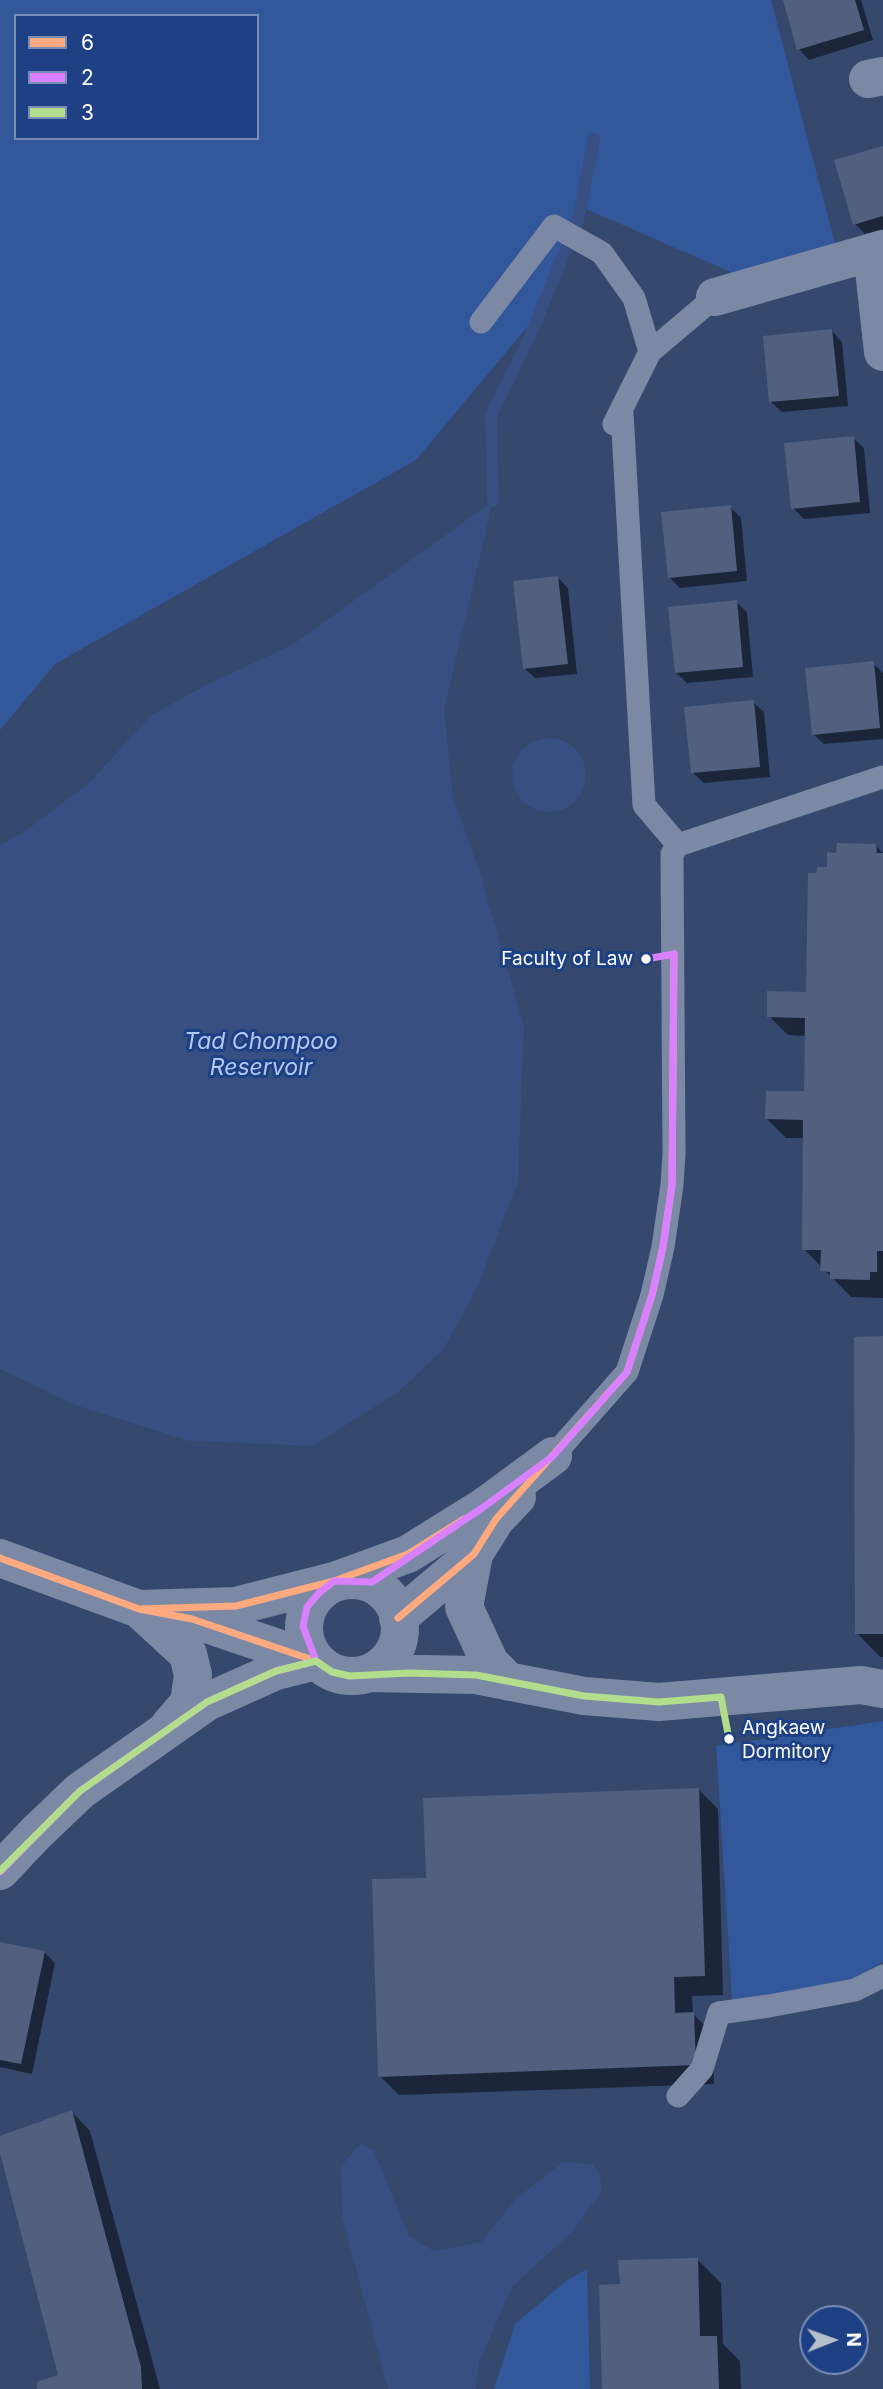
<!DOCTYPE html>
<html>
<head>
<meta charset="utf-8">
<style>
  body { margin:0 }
  #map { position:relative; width:883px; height:2389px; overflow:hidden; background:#35486e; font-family:Inter,sans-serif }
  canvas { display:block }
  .legend { position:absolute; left:14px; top:14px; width:245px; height:126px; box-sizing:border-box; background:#1e4085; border:2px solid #788cb6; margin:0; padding:9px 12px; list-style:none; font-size:21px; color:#fff }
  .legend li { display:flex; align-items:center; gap:14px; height:35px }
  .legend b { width:35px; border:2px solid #788cb6 }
  .north { position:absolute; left:799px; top:2305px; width:70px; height:70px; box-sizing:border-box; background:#1e4085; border:2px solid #788cb6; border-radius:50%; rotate:89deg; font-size:19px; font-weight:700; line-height:28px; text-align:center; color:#fff }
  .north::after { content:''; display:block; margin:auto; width:24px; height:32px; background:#b8bfcc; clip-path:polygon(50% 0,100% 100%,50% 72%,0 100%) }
</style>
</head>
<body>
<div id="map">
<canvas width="883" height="2389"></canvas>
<ul class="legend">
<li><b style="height:9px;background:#ffa980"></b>6</li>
<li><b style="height:9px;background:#d880ff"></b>2</li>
<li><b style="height:9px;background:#b1dd8c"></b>3</li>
</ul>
<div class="north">N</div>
</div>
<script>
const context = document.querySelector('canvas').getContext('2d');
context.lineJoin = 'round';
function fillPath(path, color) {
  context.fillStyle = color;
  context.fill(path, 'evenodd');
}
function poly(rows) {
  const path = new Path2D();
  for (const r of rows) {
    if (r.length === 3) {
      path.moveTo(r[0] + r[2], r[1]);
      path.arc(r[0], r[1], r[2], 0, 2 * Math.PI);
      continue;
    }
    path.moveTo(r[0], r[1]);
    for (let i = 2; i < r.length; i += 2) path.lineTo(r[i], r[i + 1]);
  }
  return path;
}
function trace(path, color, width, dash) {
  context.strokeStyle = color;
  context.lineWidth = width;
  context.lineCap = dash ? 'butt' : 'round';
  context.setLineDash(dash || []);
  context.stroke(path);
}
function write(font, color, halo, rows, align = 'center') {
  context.font = font + ' Inter,sans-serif';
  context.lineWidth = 6;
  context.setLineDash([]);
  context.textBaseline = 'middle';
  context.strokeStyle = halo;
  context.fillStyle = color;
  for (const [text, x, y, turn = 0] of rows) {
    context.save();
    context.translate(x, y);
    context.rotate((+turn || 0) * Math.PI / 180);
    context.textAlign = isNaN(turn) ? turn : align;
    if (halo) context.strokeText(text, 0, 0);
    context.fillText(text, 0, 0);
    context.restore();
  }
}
fillPath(poly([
  [0,0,771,0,842,270,774,291,577,205,534,319,416,460,55,664,0,730],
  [16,16,257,16,257,138,16,138],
  [883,1721,883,1962,843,1984,732,2000,716,1746],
  [587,2269,590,2389,494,2389,515,2324,566,2281]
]), '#32579b');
fillPath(poly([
  [493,501,444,710,453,796,481,876,524,1026,518,1182,478,1286,443,1350,398,1392,313,1446,189,1441,75,1405,0,1369,0,845,24,832,89,783,151,715,210,683,292,645],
  [549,775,37],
  [361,2143,374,2151,409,2236,434,2251,481,2242,517,2198,563,2162,593,2164,600,2176,602,2191,573,2231,512,2287,479,2363,476,2389,388,2389,342,2217,341,2166]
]), '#374f81');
fillPath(poly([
  [784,0,861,0,873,40,809,60,799,49],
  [883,147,883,229,865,234,855,224],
  [832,331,842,342,848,406,782,412,771,402],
  [853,438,864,448,870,513,804,519,793,508],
  [730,507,741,518,747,581,680,588,669,577],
  [558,578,568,588,577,674,535,678,524,668],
  [736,602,747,612,753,677,687,683,676,673],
  [873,663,883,673,883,739,824,744,813,734],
  [753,702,764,712,770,777,704,783,693,773],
  [876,846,883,853,883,1298,851,1297,804,1249,805,1138,786,1138,767,1119,806,1093,806,1036,788,1035,769,1016,807,994,818,875,829,869,838,854],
  [883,1338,883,1657,880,1657,857,1633],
  [699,1790,718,1809,723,1995,692,1996,693,2014,712,2033,714,2084,399,2095,380,2076,428,1879],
  [0,1943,44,1952,55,1963,32,2074,0,2067],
  [72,2112,90,2131,160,2389,39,2389,60,2376,0,2146,0,2138],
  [698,2260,721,2283,723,2344,740,2361,741,2389,603,2389,621,2286]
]), '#0007');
trace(poly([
  [493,501,491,415,531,334,578,220,594,139]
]), '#374f81', 12);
fillPath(poly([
  [783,0,855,0,864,30,797,50],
  [883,146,883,216,853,225,834,160],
  [832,329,839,396,769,402,763,336],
  [854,436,860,502,791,509,784,443],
  [731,505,737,571,668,578,661,512],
  [558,576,568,664,523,669,513,581],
  [737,600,743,667,675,673,668,607],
  [874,661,880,728,812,735,805,668],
  [754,700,760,767,691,773,684,707],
  [837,843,876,844,877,853,883,853,883,1251,877,1251,877,1272,870,1272,870,1280,830,1279,830,1272,820,1271,821,1250,802,1250,803,1120,765,1119,766,1091,804,1091,805,1018,767,1017,767,991,806,992,808,873,816,873,817,867,827,867,827,852,836,853],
  [883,1336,883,1634,855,1634,854,1337],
  [699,1788,705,1976,674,1977,675,2013,694,2012,696,2065,378,2077,372,1879,426,1878,423,1798],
  [0,1942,45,1951,21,2064,0,2060],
  [72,2110,141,2367,142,2389,37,2389,37,2382,58,2375,0,2153,0,2136],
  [698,2258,700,2336,717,2336,719,2389,602,2389,599,2285,620,2284,618,2260]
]), '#51607e');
trace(poly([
  [481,322,554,226,602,253,634,298,650,352,614,424],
  [650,352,715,297],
  [622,413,644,805,678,845],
  [553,1456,627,1372,652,1295,663,1247,672,1185,674,1153,672,854,678,845,883,777],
  [678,2096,702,2069,719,2013,769,2006,855,1990,883,1976]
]), '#7c89a4', 23);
trace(poly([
  [868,79,883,76],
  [872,252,883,352],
  [715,297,883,249],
  [474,1554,464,1607,490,1663,509,1682],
  [0,1558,139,1609,192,1619,316,1661],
  [352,1628,48],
  [139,1609,236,1606,334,1581,408,1554,485,1506,553,1456],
  [139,1609,188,1654,193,1675,189,1703,170,1725],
  [398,1618,474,1554,496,1519,517,1497],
  [369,1673,476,1675,584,1696,659,1702,861,1685,883,1689],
  [0,1871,36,1833,80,1791,207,1702,276,1671,316,1661]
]), '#7c89a4', 38);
trace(poly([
  [0,1558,139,1609,192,1619,316,1661],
  [139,1609,236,1606,334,1581,408,1554,464,1519],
  [398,1618,474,1554,496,1519,627,1372,652,1295,663,1247,672,1185,674,954]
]), '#ffa980', 7);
trace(poly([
  [0,1872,80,1791,207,1702,276,1671,316,1661,303,1626,307,1607,319,1593,334,1581,372,1582,485,1506,553,1456,627,1372,652,1295,663,1247,672,1185,674,954,646,959]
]), '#d880ff', 7);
trace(poly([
  [0,1871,80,1791,207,1702,276,1671,316,1661,332,1672,350,1676,409,1673,476,1675,584,1696,659,1702,721,1697,729,1739]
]), '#b1dd8c', 7);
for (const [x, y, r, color] of [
  [646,959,6,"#fff"],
  [729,1739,6,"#fff"]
]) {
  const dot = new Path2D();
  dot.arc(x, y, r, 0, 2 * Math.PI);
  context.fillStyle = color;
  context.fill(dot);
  trace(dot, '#1e4085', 2.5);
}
write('19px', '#fff', '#1e4085', [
  ["Faculty of Law",633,959],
  ["Angkaew",742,1728,"left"],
  ["Dormitory",742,1752,"left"]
], 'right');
write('italic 23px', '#b2c8f1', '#1e4085', [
  ["Tad Chompoo",261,1042],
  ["Reservoir",261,1068]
]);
</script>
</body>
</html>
